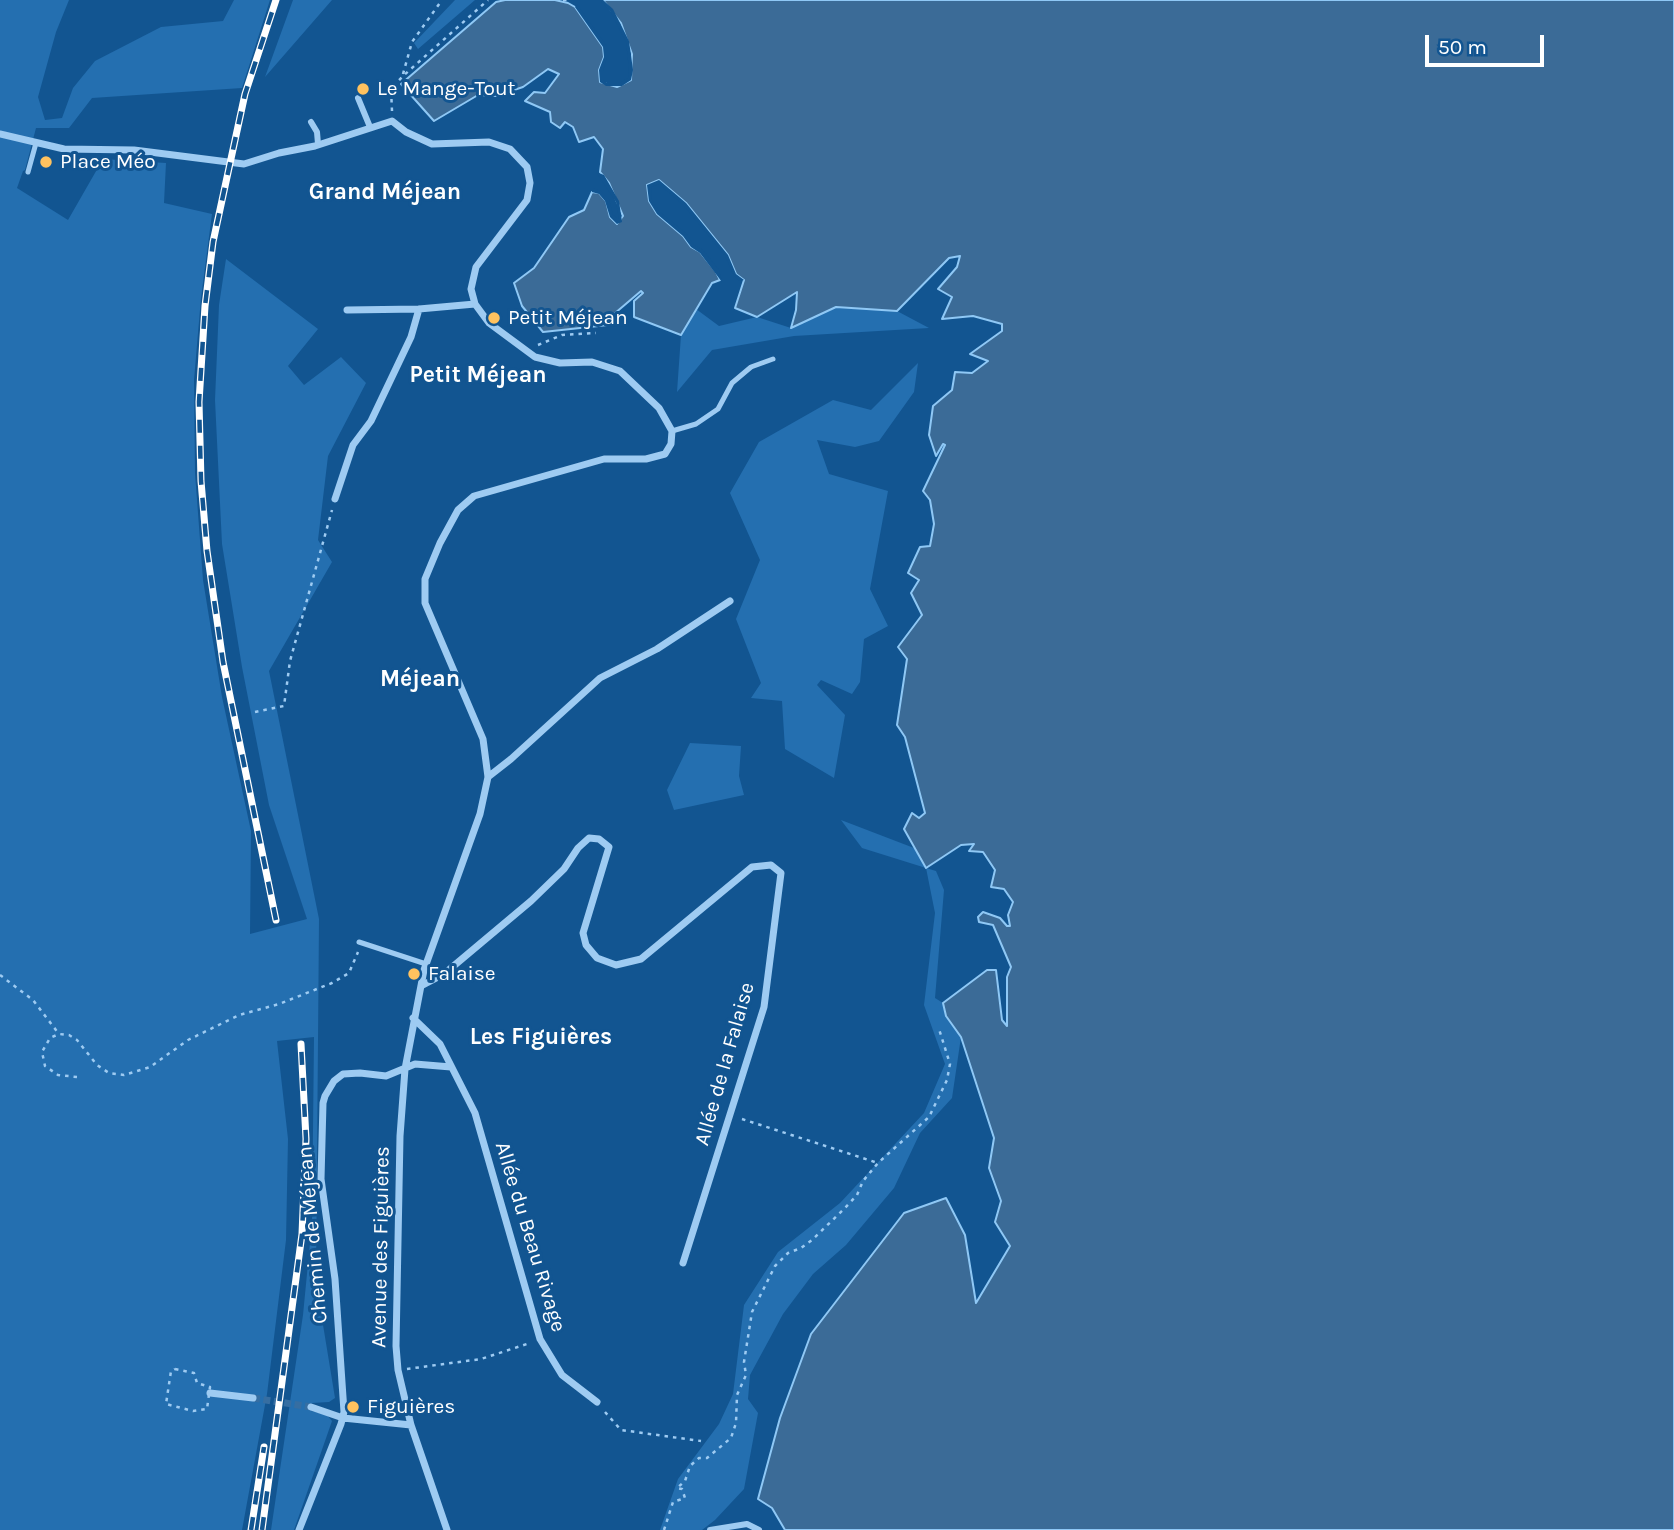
<!DOCTYPE html>
<html>
<head>
<meta charset="utf-8">
<style>
  body { margin:0 }
  #map { position:relative; width:1674px; height:1530px; overflow:hidden; background:#125591; font-family:Karla,sans-serif }
  canvas { display:block }
  .scale { position:absolute; left:1425px; top:35px; width:119px; height:32px; box-sizing:border-box; border:4px solid #fff; border-top:0; padding-left:9px; font-size:21px; line-height:24px; white-space:nowrap; color:#fff; -webkit-text-stroke:5px #125591; paint-order:stroke }
</style>
</head>
<body>
<div id="map">
<canvas width="1674" height="1530"></canvas>
<div class="scale">50 m</div>
</div>
<script>
const context = document.querySelector('canvas').getContext('2d');
context.lineJoin = 'round';
function fillPath(path, color) {
  context.fillStyle = color;
  context.fill(path, 'evenodd');
}
function poly(rows) {
  const path = new Path2D();
  for (const r of rows) {
    path.moveTo(r[0], r[1]);
    for (let i = 2; i < r.length; i += 2) path.lineTo(r[i], r[i + 1]);
  }
  return path;
}
function trace(path, color, width, dash) {
  context.strokeStyle = color;
  context.lineWidth = width;
  context.lineCap = dash ? 'butt' : 'round';
  context.setLineDash(dash || []);
  context.stroke(path);
}
function write(font, color, halo, rows, align = 'center') {
  context.font = font + ' Karla,sans-serif';
  context.lineWidth = 6;
  context.setLineDash([]);
  context.textBaseline = 'middle';
  context.strokeStyle = halo;
  context.fillStyle = color;
  for (const [text, x, y, turn = 0] of rows) {
    context.save();
    context.translate(x, y);
    context.rotate((+turn || 0) * Math.PI / 180);
    context.textAlign = isNaN(turn) ? turn : align;
    if (halo) context.strokeText(text, 0, 0);
    context.fillText(text, 0, 0);
    context.restore();
  }
}
fillPath(poly([
  [0,0,69,0,56,32,38,97,45,120,62,118,73,88,95,61,161,27,223,21,234,0,270,0,242,88,92,98,69,128,36,128,25,170,23,171,17,188,68,220,103,159,166,163,164,203,212,214,201,298,194,380,195,473,203,580,222,697,251,831,250,934,307,919,269,805,242,667,222,544,215,400,219,305,226,259,318,329,288,366,304,385,341,357,366,383,328,456,318,540,332,562,269,671,319,919,316,1282,335,1398,329,1402,312,1403,311,1411,327,1415,332,1421,294,1530,271,1530,303,1315,312,1222,314,1037,277,1041,288,1139,286,1240,267,1394,242,1530,0,1530],
  [293,0,332,0,265,77],
  [455,0,475,0,418,49,414,43],
  [836,307,897,311,929,328,794,336,712,350,677,392,681,335,696,309,719,326,757,317,791,328],
  [918,363,914,392,879,441,855,447,817,440,829,474,888,491,870,589,888,626,864,639,860,682,852,694,821,680,817,685,845,715,834,778,785,749,782,701,751,698,761,683,736,619,760,560,730,493,759,442,833,400,871,410],
  [690,743,741,746,739,776,744,795,674,810,667,790],
  [841,820,914,848,926,868,936,871,944,890,935,998,943,1003,946,1016,961,1037,952,1098,920,1133,894,1188,846,1245,813,1274,783,1314,750,1375,748,1399,758,1413,744,1489,715,1520,702,1530,660,1530,678,1479,719,1424,733,1394,744,1305,778,1252,840,1203,924,1113,945,1064,924,1005,935,913,926,868,862,848]
]), '#246fb0');
const water = poly([
  [505,0,555,0,568,3,575,7,603,47,604,57,599,70,600,82,617,87,631,80,632,54,621,23,603,0,1674,0,1674,1530,785,1530,772,1508,758,1499,780,1418,811,1334,904,1213,946,1198,965,1235,976,1303,1010,1246,995,1222,1001,1201,989,1168,994,1138,961,1037,946,1016,943,1003,987,970,996,970,1002,1020,1007,1026,1007,977,1011,967,993,925,979,922,978,917,983,912,1000,918,1007,926,1010,926,1008,915,1013,902,1004,889,991,887,995,870,983,852,969,851,974,844,961,845,926,868,904,829,912,813,919,818,925,813,905,737,897,725,907,659,898,647,922,615,911,593,919,580,908,573,920,547,930,546,934,524,930,500,923,491,945,445,943,444,936,456,929,435,933,406,952,390,955,372,972,373,988,361,970,354,1002,331,1002,324,973,316,942,319,952,297,938,289,957,267,960,256,949,258,897,311,836,307,791,328,796,310,797,292,757,317,735,308,744,280,736,274,728,255,686,203,659,180,647,185,649,201,657,214,683,236,691,247,700,252,716,272,720,280,712,283,681,335,634,317,634,301,643,293,641,291,614,314,608,325,543,332,522,306,514,283,534,268,569,217,584,210,592,192,599,193,606,201,610,217,617,224,623,216,609,183,600,172,603,149,594,137,579,142,573,127,565,122,560,128,551,122,550,112,525,101,534,92,545,93,559,74,548,69,523,87,496,96,478,95,434,121,401,84,496,2,505,0]
]);
fillPath(water, '#3b6b97');
trace(water, '#8fc8f5', 2);
fillPath(poly([
  [600,0,603,0,613,9,629,41,633,70,631,80,622,86,606,86,600,82,599,70,604,57,603,47,575,7,577,4,607,46,607,57,603,71,603,80,607,83,620,83,628,78,629,70,626,42,610,11],
  [596,172,604,175,619,201,622,222,617,224,610,217,605,201,599,194,592,192,592,188,601,191,609,199,613,215,619,220,616,202],
  [659,180,686,203,728,255,736,274,744,280,740,281,734,276,725,256,684,206,659,184,651,187,652,200,660,212,686,233,694,245,703,250,719,270,722,282,700,253,691,247,683,236,657,214,649,201,647,185]
]), '#125591');
trace(poly([
  [253,1398,311,1407]
]), '#366ea2', 7, [7, 3.5]);
trace(poly([
  [563,0,567,0],
  [403,74,412,42,442,0],
  [392,111,391,89,403,76,488,0],
  [538,345,562,335,596,333],
  [255,712,284,706,290,661,332,510],
  [0,975,33,1000,59,1034],
  [77,1077,58,1075,45,1066,42,1052,50,1038,59,1034,69,1035,77,1040,97,1065,109,1073,124,1075,150,1067,188,1040,239,1015,279,1004,332,983,349,973,358,952],
  [742,1119,878,1163],
  [175,1369,194,1373,197,1383,210,1387,207,1409,193,1411,166,1404,171,1371,175,1369],
  [407,1369,481,1359,530,1343],
  [605,1412,621,1430,701,1441],
  [664,1530,673,1502,685,1498,682,1489,677,1488,685,1481,690,1466,699,1458,707,1458,731,1438,736,1423,737,1395,746,1375,744,1362,752,1312,775,1266,788,1253,801,1248,812,1240,845,1208,857,1195,863,1181,878,1163,929,1117,947,1080,950,1064,939,1029]
]), '#9ecbf2', 2.5, [3.5, 5]);
trace(poly([
  [28,172,36,143],
  [672,431,696,424,718,409,732,383,751,367,773,359],
  [359,942,426,964]
]), '#9ecbf2', 5);
trace(poly([
  [358,98,370,127],
  [311,122,317,132,318,144],
  [710,1530,747,1524,759,1530]
]), '#9ecbf2', 6);
trace(poly([
  [0,134,64,149,134,150,244,164,279,153,315,146,392,121,406,132,432,144,489,142,510,149,527,167,530,183,527,200,476,267,471,289,475,304,489,323,535,357,560,363,592,362,620,371,659,408,672,431,671,444,665,454,646,459,604,459,474,496,458,510,440,543,425,579,425,603,483,739,488,777,480,814,424,970,405,1069,400,1136,396,1346,398,1370,411,1425,447,1530],
  [347,310,419,309,475,304],
  [335,499,353,445,371,421,411,337,419,309],
  [488,777,511,759,600,678,657,649,730,601],
  [421,986,444,974,531,901,564,869,578,848,589,838,599,839,609,847,583,933,586,945,597,958,616,965,641,959,752,867,771,865,781,873,764,1007,683,1263],
  [413,1018,440,1044,475,1113,540,1339,562,1375,597,1402],
  [210,1393,253,1398],
  [311,1407,343,1418,411,1425],
  [299,1530,341,1424,344,1412,335,1279,321,1179,323,1103,325,1096,334,1081,343,1074,360,1073,386,1076,415,1064,451,1067]
]), '#9ecbf2', 7);
const rail = poly([
  [276,920,223,662,207,551,201,481,199,402,205,306,213,242,245,94,276,0],
  [251,1530,264,1447],
  [262,1530,302,1234,306,1139,301,1044]
]);
trace(rail, '#fff', 7);
trace(rail, '#125591', 4.5, [13]);
for (const [x, y, r, color] of [
  [363,89,7,"#ffc25f"],
  [46,162,7,"#ffc25f"],
  [494,318,7,"#ffc25f"],
  [414,974,7,"#ffc25f"],
  [353,1407,7,"#ffc25f"]
]) {
  const dot = new Path2D();
  dot.arc(x, y, r, 0, 2 * Math.PI);
  context.fillStyle = color;
  context.fill(dot);
  trace(dot, '#125591', 2.5);
}
write('21px', '#fff', '#125591', [
  ["Le Mange-Tout",377,89],
  ["Place Méo",60,162],
  ["Petit Méjean",508,318],
  ["Falaise",428,974],
  ["Figuières",367,1407]
], 'left');
write('21px', '#fff', '#125591', [
  ["Allée de la Falaise",725,1064,-74],
  ["Chemin de Méjean",313,1235,-95],
  ["Allée du Beau Rivage",530,1237,73],
  ["Avenue des Figuières",381,1247,-89]
]);
write('bold 23px', '#fff', '#125591', [
  ["Grand Méjean",385,192],
  ["Petit Méjean",478,375],
  ["Méjean",420,679],
  ["Les Figuières",541,1037]
]);
</script>
</body>
</html>
